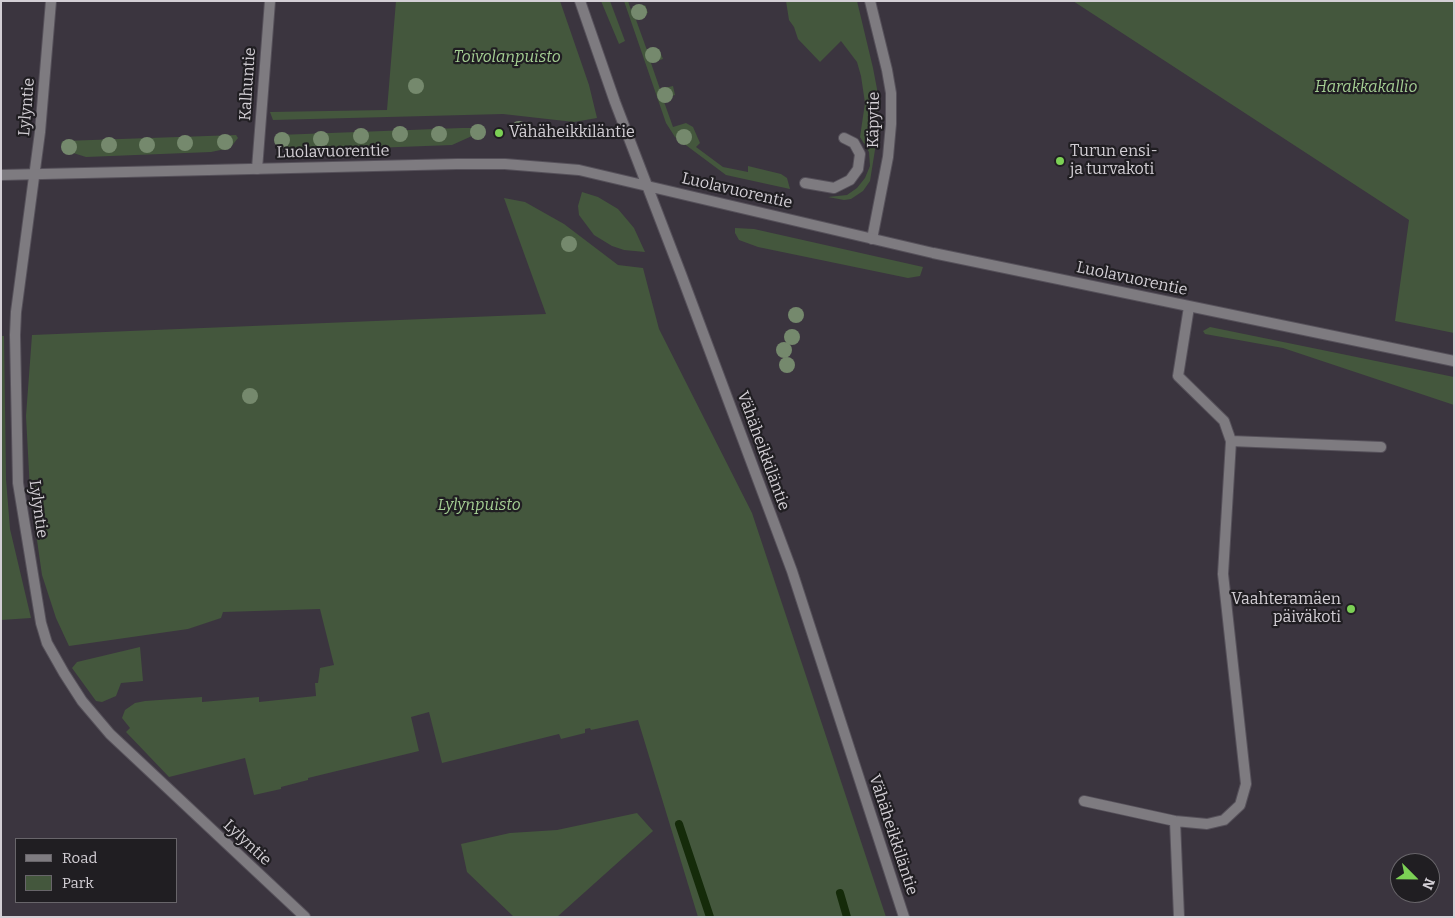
<!DOCTYPE html>
<html>
<head>
<meta charset="utf-8">
<style>
  body { margin:0 }
  #map { position:relative; width:1455px; height:918px; overflow:hidden; background:#3b353f; font-family:Bitter,serif }
  canvas { display:block }
  .frame { position:absolute; inset:0; border:2px solid #d3cfd5; pointer-events:none }
  .legend { position:absolute; left:15px; top:838px; width:162px; height:65px; box-sizing:border-box; background:#201e22; border:1px solid #68656a; margin:0; padding:6px 9px; list-style:none; font-size:15px; color:#d3cfd5 }
  .legend li { display:flex; align-items:center; gap:10px; height:25px }
  .legend b { width:25px; border:1px solid #68656a }
  .north { position:absolute; left:1390px; top:853px; width:50px; height:50px; box-sizing:border-box; background:#201e22; border:1px solid #68656a; border-radius:50%; rotate:113deg; font-size:14px; font-weight:700; line-height:20px; text-align:center; color:#d3cfd5 }
  .north::after { content:''; display:block; margin:auto; width:18px; height:22px; background:#7cd155; clip-path:polygon(50% 0,100% 100%,50% 72%,0 100%) }
</style>
</head>
<body>
<div id="map">
<canvas width="1455" height="918"></canvas>
<div class="frame"></div>
<ul class="legend">
<li><b style="height:6px;background:#7e7b80"></b>Road</li>
<li><b style="height:14px;background:#44573d"></b>Park</li>
</ul>
<div class="north">N</div>
</div>
<script>
const context = document.querySelector('canvas').getContext('2d');
context.lineJoin = 'round';
function fillPath(path, color) {
  context.fillStyle = color;
  context.fill(path, 'evenodd');
}
function poly(rows) {
  const path = new Path2D();
  for (const r of rows) {
    path.moveTo(r[0], r[1]);
    for (let i = 2; i < r.length; i += 2) path.lineTo(r[i], r[i + 1]);
  }
  return path;
}
function trace(path, color, width, dash) {
  context.strokeStyle = color;
  context.lineWidth = width;
  context.lineCap = dash ? 'butt' : 'round';
  context.setLineDash(dash || []);
  context.stroke(path);
}
function write(font, color, halo, rows, align = 'center') {
  context.font = font + ' Bitter,serif';
  context.lineWidth = 4.5;
  context.setLineDash([]);
  context.textBaseline = 'middle';
  context.strokeStyle = halo;
  context.fillStyle = color;
  for (const [text, x, y, turn = 0] of rows) {
    context.save();
    context.translate(x, y);
    context.rotate((+turn || 0) * Math.PI / 180);
    context.textAlign = isNaN(turn) ? turn : align;
    if (halo) context.strokeText(text, 0, 0);
    context.fillText(text, 0, 0);
    context.restore();
  }
}
fillPath(poly([
  [396,1,560,1,589,85,597,118,574,122,503,114,273,120,270,112,387,110],
  [601,1,610,1,625,41,619,44],
  [624,1,628,1,631,10,645,5,648,13,635,17,648,53,659,49,663,59,651,63,660,89,673,86,675,95,663,99,673,127,686,123,693,127,700,143,696,147,723,167,748,172,748,166,781,174,787,178,790,189,726,175,675,137,666,123],
  [786,1,857,1,873,68,877,89,878,131,870,181,863,191,851,199,844,200,828,197,847,195,857,188,865,178,870,166,869,152,860,137,865,103,861,76,857,62,841,41,820,62,798,39,794,27,789,20],
  [1073,1,1454,1,1454,333,1395,321,1409,220],
  [462,128,484,128,484,136,472,136,452,145,293,151,288,148,278,135],
  [236,135,238,138,230,148,211,152,86,157,70,152,61,143,63,141],
  [582,192,598,197,618,209,634,228,645,252,624,250,612,246,594,235,579,215,578,206],
  [504,198,525,202,564,224,618,265,643,268,659,329,752,513,886,917,698,917,638,720,591,730,590,728,585,729,585,733,561,739,559,734,442,763,429,712,411,717,419,751,308,778,308,780,281,787,281,789,254,795,245,758,169,777,126,732,130,728,122,718,125,710,135,703,145,701,202,697,202,702,259,697,259,702,316,696,315,683,318,683,320,668,334,665,320,609,223,612,221,618,188,629,69,646,56,618,42,575,30,491,26,416,32,335,546,314],
  [735,228,754,229,923,267,920,276,908,278,758,247,739,240,735,233],
  [1210,327,1454,377,1454,405,1283,348,1205,334,1203,331],
  [1,336,4,336,6,479,10,529,31,618,1,620],
  [140,647,143,681,121,683,116,696,102,702,96,701,72,668,77,662],
  [637,813,653,831,557,917,514,917,467,872,461,844,510,833,557,830]
]), '#44573d');
trace(poly([
  [679,824,710,917],
  [840,893,847,917]
]), '#152b0a', 8);
const service = poly([
  [805,183,834,188,850,180,858,169,860,154,854,143,844,138],
  [1231,441,1381,447],
  [1084,801,1175,821,1207,824,1224,820,1240,805,1246,784,1223,574,1231,441,1224,421,1178,376,1189,307],
  [1175,821,1179,917]
]);
const minor = poly([
  [51,1,40,132,16,312,15,335,18,483,41,623,47,643,64,673,82,701,110,734,305,917],
  [870,1,887,70,891,93,891,124,888,157,872,239],
  [257,169,270,1]
]);
const tertiary = poly([
  [580,1,615,102,681,274,792,571,904,917],
  [1,175,457,164,505,164,579,170,933,253,1454,361]
]);
trace(service, '#56515a', 12);
trace(minor, '#56515a', 12);
trace(tertiary, '#56515a', 12);
trace(service, '#7e7b80', 10);
trace(minor, '#7e7b80', 10);
trace(tertiary, '#7e7b80', 10);
context.fillStyle = '#75896d';
for (const [x, y] of [
  [639,12],
  [653,55],
  [416,86],
  [665,95],
  [519,129],
  [478,132],
  [400,134],
  [439,134],
  [361,136],
  [684,137],
  [321,139],
  [282,140],
  [225,142],
  [185,143],
  [109,145],
  [147,145],
  [69,147],
  [569,244],
  [796,315],
  [792,337],
  [784,350],
  [787,365],
  [250,396]
]) {
  context.beginPath();
  context.arc(x, y, 8, 0, 2 * Math.PI);
  context.fill();
}
for (const [x, y, r, color] of [
  [499,133,5,"#7cd155"],
  [1060,161,5,"#7cd155"],
  [1351,609,5,"#7cd155"]
]) {
  const dot = new Path2D();
  dot.arc(x, y, r, 0, 2 * Math.PI);
  context.fillStyle = color;
  context.fill(dot);
  trace(dot, '#201e22', 2);
}
write('italic 16px', '#a4ce93', '#201e22', [
  ["Toivolanpuisto",507,58],
  ["Harakkakallio",1366,88],
  ["Lylynpuisto",479,506]
]);
write('16px', '#d3cfd5', '#201e22', [
  ["Kalhuntie",248,84,-86],
  ["Lylyntie",27,107,-85],
  ["Käpytie",874,120,-89],
  ["Luolavuorentie",333,152,-1],
  ["Luolavuorentie",737,191,13],
  ["Luolavuorentie",1132,279,12],
  ["Vähäheikkiläntie",763,451,70],
  ["Lylyntie",38,509,82],
  ["Vähäheikkiläntie",893,835,72],
  ["Lylyntie",247,843,43]
]);
write('16px', '#d3cfd5', '#201e22', [
  ["Vähäheikkiläntie",509,133],
  ["Turun ensi-",1070,152],
  ["ja turvakoti",1070,170],
  ["Vaahteramäen",1341,600,"right"],
  ["päiväkoti",1341,618,"right"]
], 'left');
</script>
</body>
</html>
